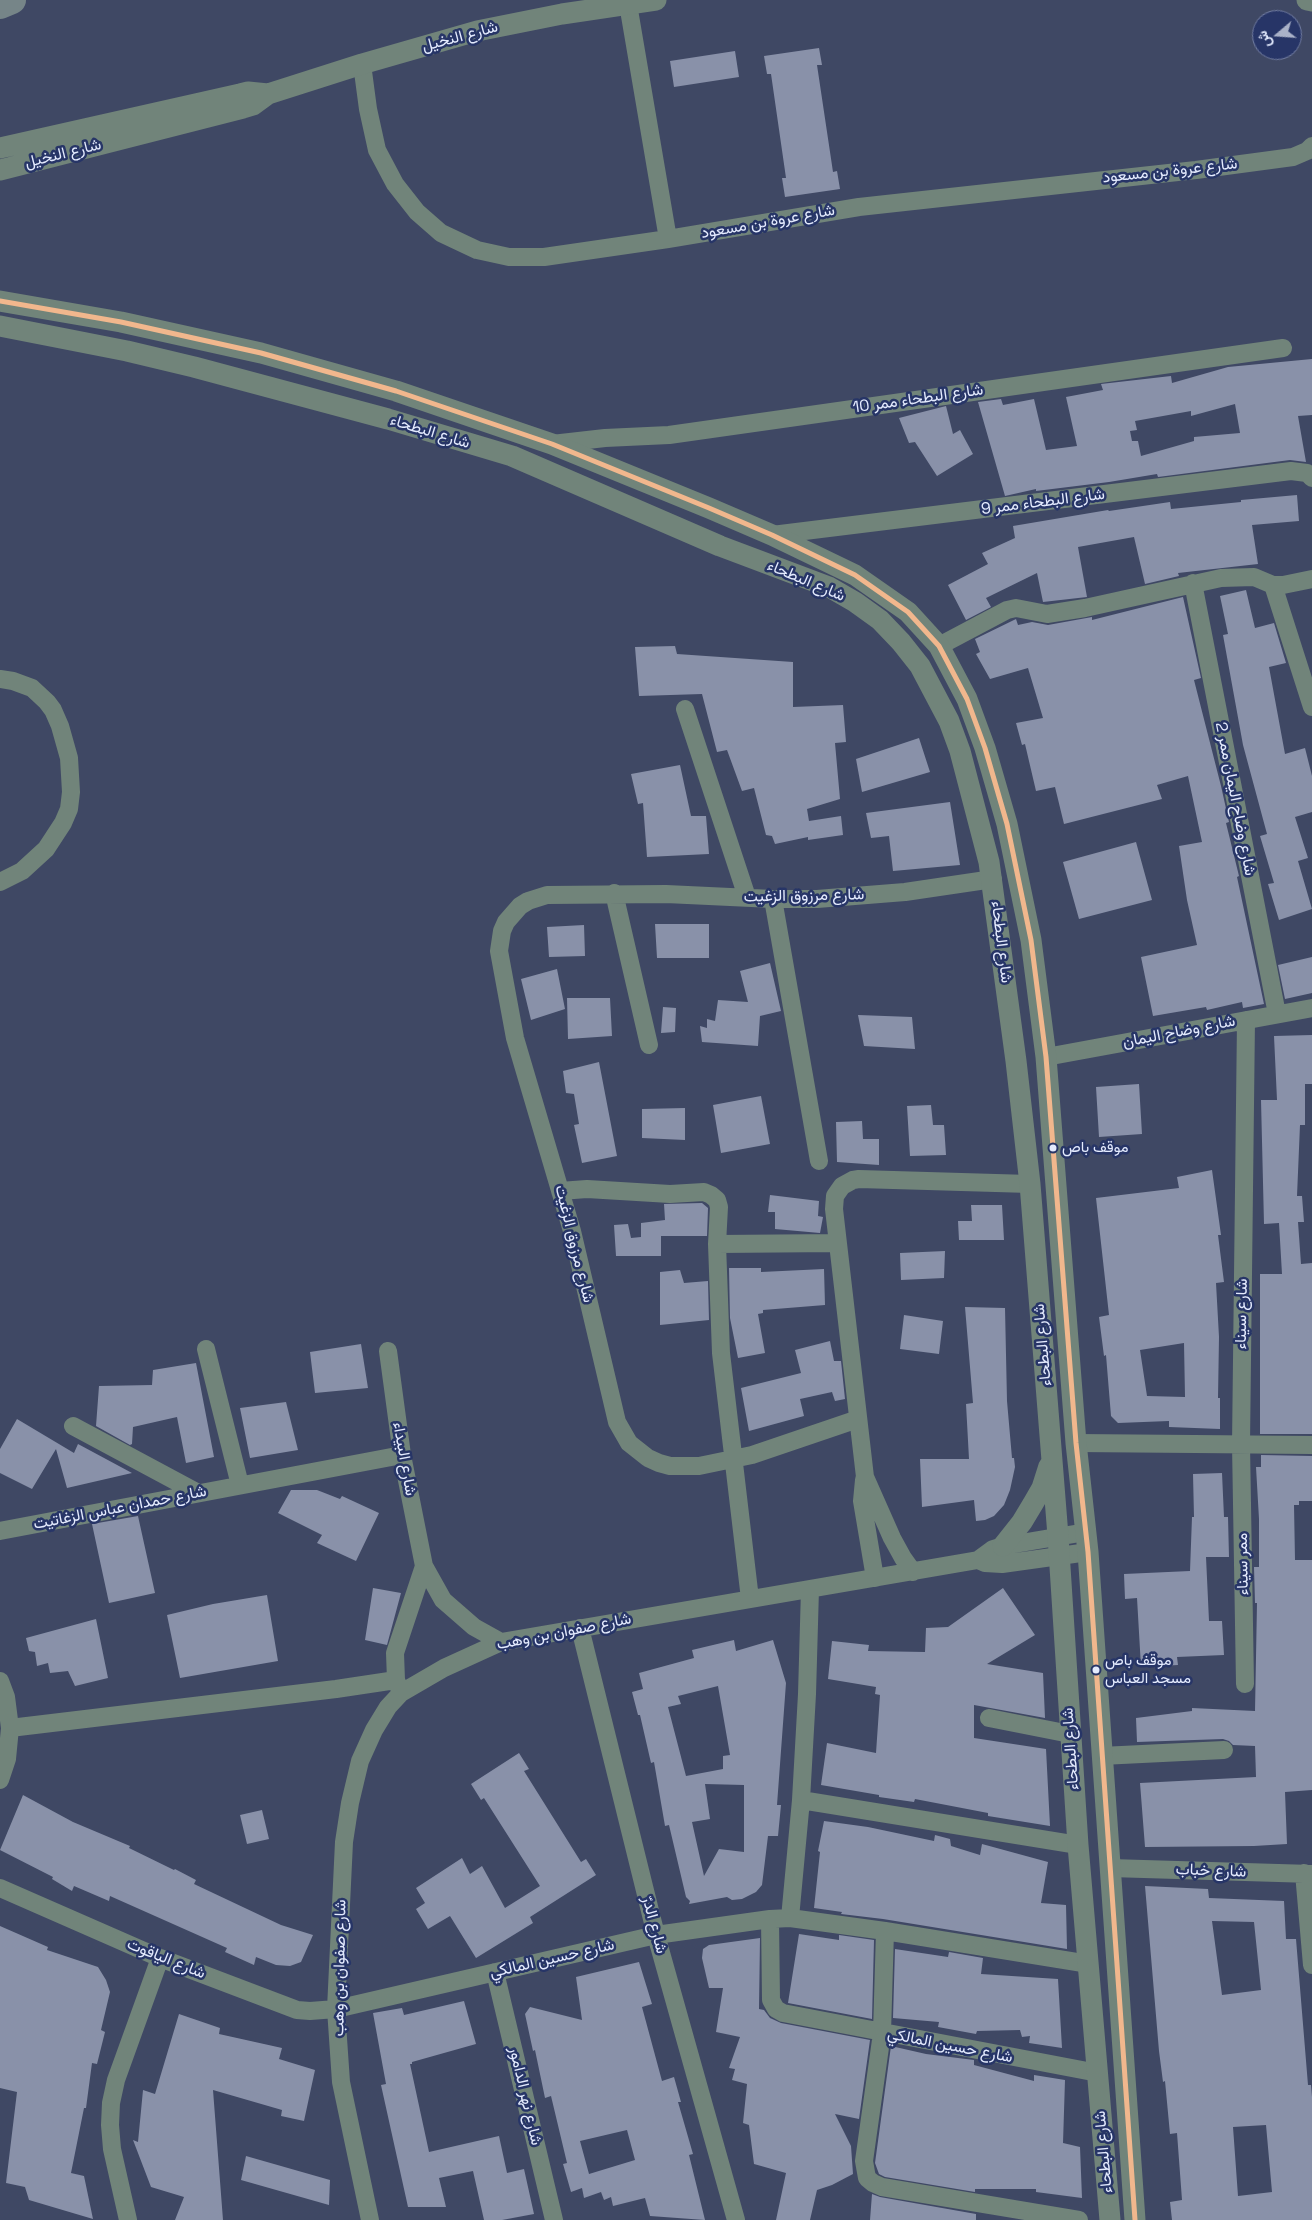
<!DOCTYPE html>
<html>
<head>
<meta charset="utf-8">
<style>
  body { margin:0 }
  #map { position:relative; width:1312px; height:2220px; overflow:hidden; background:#3f4864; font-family:"Space Grotesk",Vazirmatn,sans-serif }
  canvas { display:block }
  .north { position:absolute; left:1252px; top:10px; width:50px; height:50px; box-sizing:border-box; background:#273567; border:1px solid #737ea3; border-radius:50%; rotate:252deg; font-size:14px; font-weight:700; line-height:20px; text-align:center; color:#e4ebfe }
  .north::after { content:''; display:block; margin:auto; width:18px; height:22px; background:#aab2c8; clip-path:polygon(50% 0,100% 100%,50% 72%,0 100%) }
</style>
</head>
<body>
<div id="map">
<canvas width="1312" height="2220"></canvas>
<div class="north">ش</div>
</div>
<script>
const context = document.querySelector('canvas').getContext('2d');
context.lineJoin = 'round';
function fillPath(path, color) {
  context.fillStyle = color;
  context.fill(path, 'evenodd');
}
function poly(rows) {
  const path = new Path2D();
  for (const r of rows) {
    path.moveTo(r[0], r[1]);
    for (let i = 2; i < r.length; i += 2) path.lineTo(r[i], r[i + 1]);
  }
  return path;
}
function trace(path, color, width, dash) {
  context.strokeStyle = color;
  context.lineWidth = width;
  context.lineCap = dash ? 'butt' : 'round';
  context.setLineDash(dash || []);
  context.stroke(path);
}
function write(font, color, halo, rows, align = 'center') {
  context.font = font + ' "Space Grotesk",Vazirmatn,sans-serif';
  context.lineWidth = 5;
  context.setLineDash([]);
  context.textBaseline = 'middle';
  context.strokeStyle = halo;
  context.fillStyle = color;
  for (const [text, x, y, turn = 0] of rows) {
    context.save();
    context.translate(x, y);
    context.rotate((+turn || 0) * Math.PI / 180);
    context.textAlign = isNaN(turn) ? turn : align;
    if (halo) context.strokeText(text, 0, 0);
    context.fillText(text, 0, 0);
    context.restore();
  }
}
fillPath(poly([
  [819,48,822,65,817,65,833,172,837,171,840,189,785,197,782,178,786,178,771,74,767,74,764,56],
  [735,51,739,77,674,87,670,61],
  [1312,359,1312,415,1298,416,1306,462,1290,460,1158,477,1157,474,1109,482,1036,491,1036,489,1005,496,978,402,1001,399,1003,405,1034,399,1046,450,1077,446,1066,397,1103,390,1101,384,1171,376,1172,383,1228,367],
  [1235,404,1240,433,1194,437,1194,441,1141,456,1138,441,1132,441,1130,431,1137,430,1135,421,1191,411,1191,416],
  [946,406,953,434,960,430,973,454,937,476,915,442,909,443,899,418],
  [1297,495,1299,521,1252,525,1258,564,1178,573,1179,576,1145,584,1134,537,1078,547,1087,597,1043,602,1037,573,986,598,991,607,966,620,948,585,988,564,982,553,1015,538,1013,526,1108,510,1109,511,1170,502,1171,509,1241,502,1241,500],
  [1246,590,1255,628,1274,623,1286,663,1269,667,1285,754,1305,748,1312,776,1312,812,1295,817,1308,858,1298,861,1312,909,1279,920,1268,884,1274,883,1260,836,1267,834,1243,745,1223,635,1228,634,1220,596],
  [1183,597,1201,678,1194,680,1221,786,1229,822,1226,823,1239,876,1237,877,1264,1004,1243,1008,1242,1002,1207,1010,1206,1007,1153,1016,1141,957,1197,945,1187,900,1179,846,1202,842,1188,776,1157,785,1162,799,1064,824,1055,787,1036,791,1025,744,1022,745,1016,723,1043,718,1028,668,990,679,976,654,980,652,975,639,1016,619,1018,625,1032,622,1048,625,1092,617,1092,620],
  [675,646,677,654,793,662,793,707,843,705,846,742,835,743,840,799,807,809,809,821,841,816,843,835,808,840,808,837,775,844,772,836,766,835,754,788,742,791,727,750,717,752,702,694,639,696,635,647],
  [919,738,930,772,862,792,856,759],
  [680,765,691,816,706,816,709,854,647,857,643,803,638,804,631,774],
  [950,802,960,865,893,871,889,836,871,838,866,813],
  [1136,842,1152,900,1079,919,1063,862],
  [655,924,709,924,709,958,657,958],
  [584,925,585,956,549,957,547,927],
  [1312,957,1312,993,1285,999,1278,965],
  [770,963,781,1011,760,1016,758,1046,702,1042,700,1026,707,1028,707,1019,715,1021,718,1000,748,1002,740,971],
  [557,969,565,1009,531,1020,521,979],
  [567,998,610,998,612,1036,568,1039],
  [663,1007,676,1008,675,1032,661,1033],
  [858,1015,912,1017,915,1049,864,1046],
  [1312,1035,1312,1084,1305,1084,1305,1125,1300,1125,1297,1196,1302,1196,1304,1222,1298,1222,1301,1264,1312,1263,1312,1434,1260,1434,1260,1274,1282,1274,1279,1223,1264,1224,1261,1100,1277,1100,1274,1036],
  [599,1062,617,1156,582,1163,574,1125,579,1124,574,1094,566,1093,563,1071],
  [1139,1084,1142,1134,1099,1137,1096,1087],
  [761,1096,770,1144,721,1153,713,1105],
  [931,1105,933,1125,944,1125,946,1155,910,1156,907,1106],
  [685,1108,685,1140,642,1138,642,1109],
  [862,1121,863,1139,879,1139,879,1165,837,1162,836,1122],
  [1212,1170,1221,1235,1218,1235,1224,1282,1216,1283,1219,1337,1218,1398,1220,1398,1220,1429,1169,1427,1169,1421,1118,1423,1111,1416,1106,1355,1104,1356,1099,1317,1109,1315,1096,1198,1179,1188,1177,1177],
  [1184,1343,1185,1397,1147,1396,1140,1350],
  [770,1195,819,1201,818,1216,823,1217,820,1233,775,1229,775,1212,768,1212],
  [702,1203,708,1208,707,1236,661,1236,661,1256,616,1256,614,1225,628,1224,631,1238,641,1237,641,1223,665,1220,664,1204],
  [971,1205,1002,1205,1004,1240,959,1240,958,1221,972,1221],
  [945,1251,944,1278,901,1280,900,1253],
  [729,1268,761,1268,761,1272,824,1269,825,1305,763,1310,763,1313,758,1314,765,1353,738,1358,730,1318],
  [680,1270,684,1283,708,1281,709,1320,660,1325,660,1272],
  [965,1307,1005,1308,1007,1401,1012,1458,1014,1458,1015,1467,1010,1490,1004,1505,994,1516,985,1520,976,1521,974,1500,922,1507,920,1459,969,1459,966,1404,973,1403],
  [904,1315,943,1321,939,1354,900,1349],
  [830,1341,834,1361,841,1361,845,1399,835,1401,832,1392,800,1399,804,1416,749,1431,741,1388,801,1373,795,1350],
  [361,1344,368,1388,315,1393,310,1352],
  [196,1363,214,1457,186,1463,177,1417,133,1427,132,1444,130,1445,96,1426,99,1386,152,1385,153,1370],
  [286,1402,298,1450,250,1458,240,1408],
  [17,1419,74,1453,78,1444,132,1473,67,1488,56,1449,32,1489,0,1473,0,1449],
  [1261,1455,1312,1456,1312,1501,1299,1501,1299,1505,1294,1505,1295,1560,1312,1560,1312,1790,1285,1792,1287,1844,1254,1846,1145,1847,1140,1783,1256,1777,1255,1746,1233,1745,1229,1741,1223,1739,1137,1742,1136,1718,1192,1711,1192,1708,1255,1711,1257,1603,1255,1603,1254,1567,1259,1567,1259,1519,1256,1467,1261,1467],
  [1222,1473,1224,1517,1228,1517,1229,1557,1206,1557,1209,1621,1222,1621,1224,1655,1177,1657,1178,1665,1141,1667,1137,1598,1125,1599,1124,1574,1190,1571,1192,1517,1194,1517,1193,1474],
  [291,1490,317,1490,340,1499,342,1496,379,1513,356,1561,317,1543,322,1535,278,1513],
  [138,1516,155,1593,109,1603,92,1524],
  [373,1588,401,1593,387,1645,365,1640],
  [1003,1588,1035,1635,987,1664,1043,1673,1045,1718,974,1705,974,1738,1046,1749,1050,1826,988,1816,988,1813,915,1799,914,1802,879,1797,879,1795,821,1785,827,1743,876,1753,880,1695,875,1694,876,1687,828,1679,832,1641,869,1645,868,1651,925,1652,926,1628,948,1627],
  [267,1595,278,1661,180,1678,167,1615,213,1604],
  [96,1619,108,1678,75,1686,68,1671,50,1673,48,1663,37,1666,35,1652,29,1651,26,1638],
  [734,1640,736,1651,773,1640,786,1683,777,1805,781,1805,778,1836,768,1836,762,1885,756,1892,742,1899,732,1900,727,1897,689,1904,690,1901,686,1897,669,1825,665,1826,654,1762,651,1763,640,1715,638,1715,632,1692,643,1689,639,1673,694,1658,692,1650],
  [718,1686,730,1755,723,1756,723,1769,686,1776,668,1707,681,1704,678,1696],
  [705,1784,744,1785,744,1852,719,1849,704,1876,692,1822,710,1819],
  [519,1753,529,1769,524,1771,581,1862,586,1859,596,1875,530,1917,533,1923,476,1958,450,1916,428,1929,416,1909,425,1903,416,1888,462,1858,470,1874,482,1866,505,1908,540,1886,484,1798,481,1800,471,1784],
  [23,1795,73,1822,130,1846,129,1848,174,1870,175,1869,196,1880,194,1884,281,1925,313,1935,301,1962,290,1966,276,1965,256,1957,254,1965,225,1952,227,1948,110,1896,109,1901,74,1886,72,1891,52,1879,53,1877,0,1850],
  [262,1810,269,1839,247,1844,240,1815],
  [824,1821,868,1827,934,1841,935,1835,950,1839,951,1846,980,1855,982,1844,1048,1862,1041,1903,1066,1905,1067,1949,883,1919,841,1914,842,1912,814,1908,820,1852,818,1851],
  [1145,1886,1208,1889,1209,1898,1284,1901,1286,1939,1296,1939,1308,2085,1311,2085,1312,2097,1312,2220,1172,2220,1170,2202,1182,2200,1177,2133,1170,2134,1165,2081,1163,2082,1159,2051],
  [1212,1921,1254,1922,1261,1990,1222,1995],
  [1266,2125,1272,2192,1238,2196,1233,2127],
  [0,1926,48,1947,47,1950,98,1967,106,1980,110,1992,101,2030,105,2032,97,2064,92,2063,86,2108,84,2108,71,2173,84,2176,93,2219,29,2200,25,2187,6,2183,17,2092,0,2088],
  [799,1934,839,1940,839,1935,874,1940,872,2019,788,2003],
  [760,1938,759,2009,764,2010,770,2018,781,2023,870,2040,859,2119,835,2114,851,2146,853,2174,832,2185,817,2190,810,2220,776,2220,786,2173,754,2164,749,2125,743,2123,747,2084,732,2080,735,2069,729,2068,740,2037,716,2032,723,1988,709,1988,702,1958,703,1949,709,1945],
  [895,1949,948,1957,949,1952,983,1958,981,1974,1058,1979,1062,2048,1029,2043,1030,2036,1022,2037,1020,2030,977,2031,976,2034,938,2027,939,2022,893,2018],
  [639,1962,652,2004,642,2007,662,2081,674,2077,681,2102,678,2102,693,2154,689,2155,705,2220,650,2216,645,2198,613,2206,611,2197,604,2200,601,2192,584,2198,582,2188,571,2192,563,2164,567,2163,551,2096,545,2098,535,2050,533,2051,525,2014,530,2007,582,2020,576,1977],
  [627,2130,635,2160,589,2174,580,2141],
  [464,2001,476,2044,412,2062,412,2064,410,2064,429,2152,499,2136,507,2173,524,2169,534,2214,502,2220,484,2220,473,2171,439,2178,446,2207,408,2207,381,2085,386,2084,373,2013,402,2008,404,2015],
  [179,2014,220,2028,219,2034,282,2048,279,2059,315,2070,304,2121,281,2116,282,2110,213,2090,223,2220,175,2220,184,2197,151,2187,133,2140,138,2142,143,2090,155,2094],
  [891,2046,926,2054,974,2060,974,2065,1034,2081,1034,2075,1065,2080,1063,2143,1080,2147,1082,2198,1036,2192,1036,2189,975,2189,975,2192,885,2177,879,2174,875,2163],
  [246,2156,330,2180,329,2205,241,2180],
  [872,2194,880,2197,976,2214,976,2220,870,2220]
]), '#8991a9');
trace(poly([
  [628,4,668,239],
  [362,64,368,109,377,150,395,184,417,212,441,233,477,250,509,257,544,257,668,239,859,207,1196,170,1293,157,1307,151,1312,146],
  [552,444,605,438,669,435,1283,348],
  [772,535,1291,471,1307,473,1312,478],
  [1193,583,1277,1014],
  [1273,585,1312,707],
  [939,646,1007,610,1016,608,1047,614,1085,608,1221,578,1254,577,1273,585,1283,585,1312,579],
  [0,679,13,681,32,688,47,702,53,710,60,726,69,758,71,792,69,809,63,823,46,849,22,871,0,882],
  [685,709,747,897],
  [614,893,649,1045],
  [773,899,819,1161],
  [1046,1057,1312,1008],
  [560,1191,587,1189,670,1194,704,1192,711,1195,717,1200,719,1207,717,1244,721,1353,750,1599],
  [717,1244,838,1243],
  [206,1349,240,1485],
  [388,1351,402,1455,424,1566,443,1600,474,1627,501,1642],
  [858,1419,752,1455,699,1466,670,1466,659,1463,648,1458,629,1443,617,1422,572,1231,515,1038,499,951,502,931,506,922,520,906,528,901,547,895,666,894,773,899,817,899,905,892,993,879],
  [73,1426,198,1493],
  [1076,1443,1312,1445],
  [864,1480,862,1501,875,1578],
  [0,1531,402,1455],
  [978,1560,985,1563,1002,1564,1088,1552],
  [913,1572,903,1558,892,1538,865,1477,834,1209,835,1196,842,1186,853,1180,859,1179,1030,1184],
  [580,1628,656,1935,736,2220],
  [0,1681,6,1697,10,1728,7,1759,0,1780],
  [1245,1684,1241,1444,1246,1020],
  [400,1690,396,1680,395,1653,424,1566],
  [989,1718,1070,1734],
  [10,1728,336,1689,396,1680],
  [1101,1756,1224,1750],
  [801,1800,1078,1845],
  [1110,1868,1312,1874],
  [1304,1873,1312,1965],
  [0,1888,160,1958,297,2010,310,2011,336,2009,656,1935,770,1919,790,1918,885,1931,1089,1964],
  [790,1918,801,1800,807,1694,810,1589],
  [770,1919,771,2000,776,2009,783,2013,1098,2073],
  [885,1931,882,2033,864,2161,867,2178,873,2183,882,2187,1079,2220],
  [495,1972,554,2220],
  [128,2220,112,2149,110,2125,111,2103,116,2080,160,1958],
  [370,2220,341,2082,336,2009,344,1842,350,1803,360,1761,374,1730,388,1707,401,1693,444,1668,501,1642,978,1560,993,1549,1003,1546,1086,1532]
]), '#71847a', 18);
trace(poly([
  [1307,0,1312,1],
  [0,148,240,94,248,92,268,94,362,64,477,31,562,14,656,0],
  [0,170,243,108,253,105,268,94],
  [0,301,121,322,261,353,396,391,552,444,709,508,772,535,855,575,908,612,939,646,967,699,985,748,1007,824,1031,940,1046,1057,1076,1443,1088,1552,1135,2220],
  [0,326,127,351,194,367,388,419,512,456,720,546,829,587,855,602,880,620,901,642,920,666,949,721,960,751,989,862,1016,1061,1030,1184,1058,1536,1078,1845,1110,2220],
  [1003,1546,1022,1522,1034,1502,1042,1488,1049,1466]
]), '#71847a', 21);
trace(poly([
  [0,5,12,0]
]), '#768588', 28);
trace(poly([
  [0,301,121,322,261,353,396,391,552,444,709,508,772,535,855,575,908,612,939,646,967,699,985,748,1007,824,1031,940,1046,1057,1076,1443,1088,1552,1135,2220]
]), '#f1b78d', 5);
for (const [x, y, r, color] of [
  [1053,1148,4.5,"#e4ebfe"],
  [1096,1670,4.5,"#e4ebfe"]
]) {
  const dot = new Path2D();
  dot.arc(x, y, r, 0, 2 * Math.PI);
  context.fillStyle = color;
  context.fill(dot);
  trace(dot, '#273567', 2);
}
write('15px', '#e4ebfe', '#273567', [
  ["موقف باص",1062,1148],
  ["موقف باص",1105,1661],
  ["مسجد العباس",1105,1679]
], 'left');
write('16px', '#e4ebfe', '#273567', [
  ["شارع النخيل",460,37,-15],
  ["شارع النخيل",63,154,-14],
  ["شارع عروة بن مسعود",1170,171,-6],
  ["شارع عروة بن مسعود",768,222,-10],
  ["شارع البطحاء ممر 10",918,399,-8],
  ["شارع البطحاء",430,432,17],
  ["شارع البطحاء ممر 9",1043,502,-7],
  ["شارع البطحاء",806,581,23],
  ["شارع وضاح اليمان ممر 2",1235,799,79],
  ["شارع مرزوق الزغيت",804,896,-1],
  ["شارع البطحاء",1001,942,83],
  ["شارع وضاح اليمان",1179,1032,-11],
  ["شارع مرزوق الزغيت",574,1244,76],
  ["شارع سيناء",1242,1314,-89],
  ["شارع البطحاء",1043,1345,-95],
  ["شارع البيداء",404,1459,80],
  ["شارع حمدان عباس الزغاتيت",120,1508,-11],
  ["ممر سيناء",1243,1564,-91],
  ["شارع صفوان بن وهب",564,1632,-11],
  ["شارع البطحاء",1071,1749,-94],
  ["شارع خباب",1211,1871,2],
  ["شارع الدرّ",654,1925,75],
  ["شارع الياقوت",166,1959,22],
  ["شارع حسين المالكي",552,1959,-13],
  ["شارع صفوان بن وهب",340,1968,-89],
  ["شارع حسين المالكي",950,2046,11],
  ["شارع نهر الدامور",525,2096,77],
  ["شارع البطحاء",1104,2152,-95]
]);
</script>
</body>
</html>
